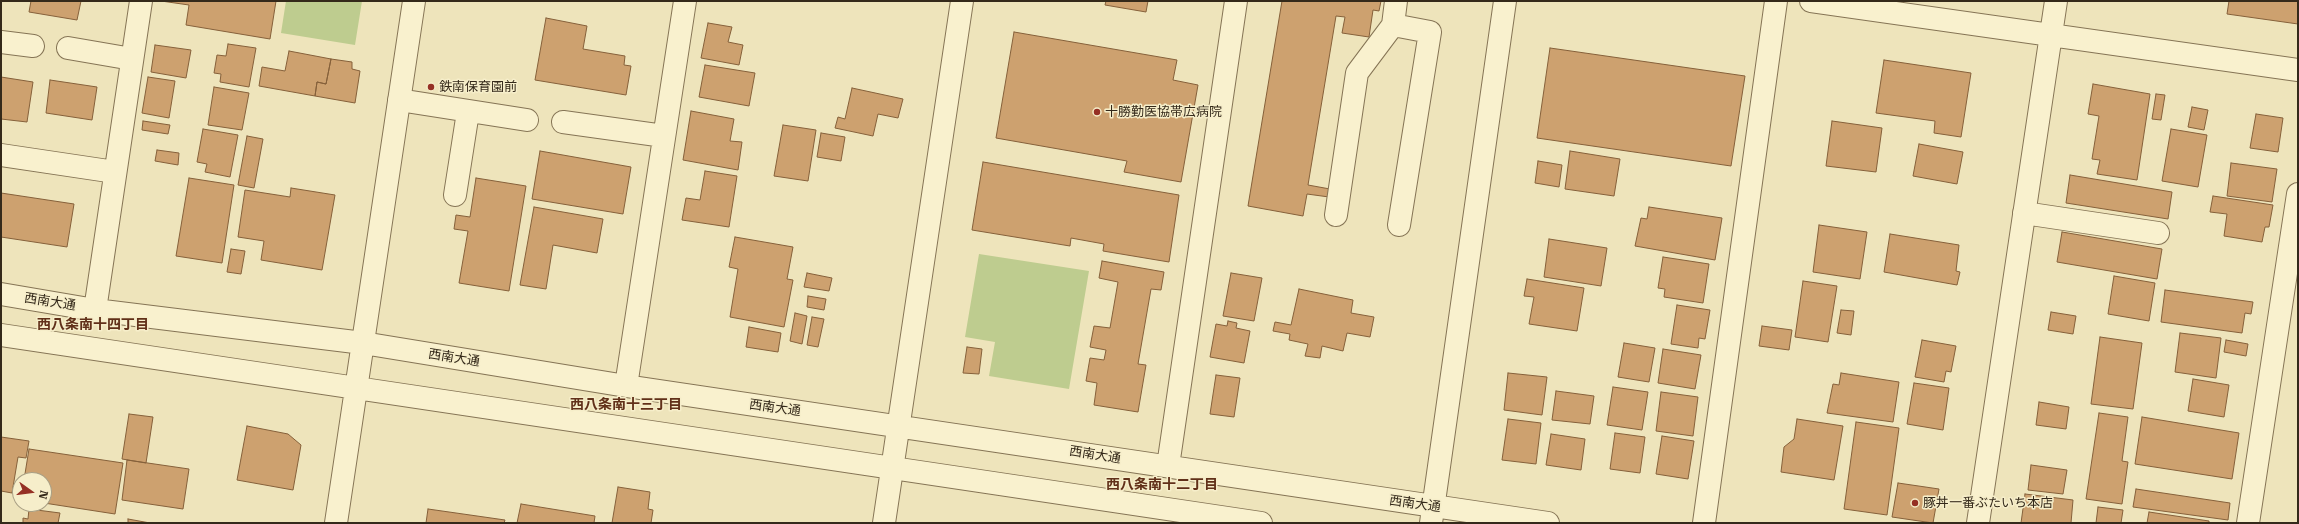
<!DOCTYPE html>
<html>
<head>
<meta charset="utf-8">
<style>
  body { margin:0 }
  #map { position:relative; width:2299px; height:524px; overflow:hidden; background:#eee4bb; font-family:"Roboto Serif",serif }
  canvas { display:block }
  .frame { position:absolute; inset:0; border:2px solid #34291a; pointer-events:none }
  .north { position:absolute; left:12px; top:472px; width:40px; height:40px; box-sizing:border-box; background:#f6eeca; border:1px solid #a89f84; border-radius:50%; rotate:104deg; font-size:11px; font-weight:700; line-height:16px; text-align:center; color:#34291a }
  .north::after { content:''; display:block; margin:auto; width:14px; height:18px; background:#953024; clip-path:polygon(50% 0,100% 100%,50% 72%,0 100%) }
</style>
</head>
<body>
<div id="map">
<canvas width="2299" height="524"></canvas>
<div class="frame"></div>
<div class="north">N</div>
</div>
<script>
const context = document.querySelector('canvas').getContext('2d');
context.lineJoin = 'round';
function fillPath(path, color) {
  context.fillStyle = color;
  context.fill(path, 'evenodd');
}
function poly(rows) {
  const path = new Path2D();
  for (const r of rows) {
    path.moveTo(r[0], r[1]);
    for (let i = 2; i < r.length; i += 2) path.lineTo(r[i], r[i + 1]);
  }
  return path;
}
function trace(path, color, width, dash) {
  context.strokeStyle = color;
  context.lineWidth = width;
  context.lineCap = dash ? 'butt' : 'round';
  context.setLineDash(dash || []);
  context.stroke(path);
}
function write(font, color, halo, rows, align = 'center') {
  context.font = font + ' "Roboto Serif","Noto Sans JP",serif';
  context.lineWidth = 3;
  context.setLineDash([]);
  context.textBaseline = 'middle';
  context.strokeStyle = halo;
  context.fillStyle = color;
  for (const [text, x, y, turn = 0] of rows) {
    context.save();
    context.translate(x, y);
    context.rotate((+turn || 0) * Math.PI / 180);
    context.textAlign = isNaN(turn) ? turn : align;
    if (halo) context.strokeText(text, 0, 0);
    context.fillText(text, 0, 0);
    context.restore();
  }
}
fillPath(poly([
  [286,1,362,1,355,45,281,33],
  [979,254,1089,271,1069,389,989,376,995,342,965,337]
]), '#becc8f');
const building = poly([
  [31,1,81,1,77,20,29,12,31,1],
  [161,1,276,1,270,39,186,25,189,5,161,1],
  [1106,1,1148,1,1146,12,1105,5,1106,1],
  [1282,1,1381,1,1379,11,1373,10,1369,37,1342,33,1345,17,1336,16,1308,185,1330,189,1329,197,1307,194,1303,216,1248,206,1282,1],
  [2229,1,2298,1,2298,24,2227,14,2229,1],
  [546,18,587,26,583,49,625,56,624,65,631,66,626,95,535,80,546,18],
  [708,23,732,27,728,42,743,45,739,65,701,58,708,23],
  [1014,32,1177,60,1173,80,1198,85,1181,182,1124,172,1127,161,996,138,1014,32],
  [228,44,256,48,249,87,220,82,221,74,214,73,217,55,226,56,228,44],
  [155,45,191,50,186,78,151,72,155,45],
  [1550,48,1745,76,1731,166,1537,138,1550,48],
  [289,51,331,59,326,84,317,82,315,96,259,86,262,67,285,71,289,51],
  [331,59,352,62,352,69,360,71,355,103,315,96,317,82,326,84,331,59],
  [1884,60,1971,73,1961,137,1934,133,1935,121,1876,113,1884,60],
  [705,65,755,73,749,106,699,97,705,65],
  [1,77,33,82,27,122,1,119,1,77],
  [148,77,175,81,169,118,142,113,148,77],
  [50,80,97,87,92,120,46,113,50,80],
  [2093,84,2150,94,2137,180,2097,174,2100,160,2092,159,2099,116,2088,114,2093,84],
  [214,87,249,93,242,130,208,125,214,87],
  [852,88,903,99,898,118,878,114,873,136,835,128,838,117,845,119,852,88],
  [2156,94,2165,95,2161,120,2152,119,2156,94],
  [2192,107,2208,110,2204,130,2188,127,2192,107],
  [691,111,734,119,730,141,742,142,738,170,683,160,691,111],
  [2256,114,2283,118,2278,152,2250,148,2256,114],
  [143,121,170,125,168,134,142,130,143,121],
  [1832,121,1882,128,1876,172,1826,166,1832,121],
  [783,125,816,130,808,181,774,176,783,125],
  [203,129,238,135,230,177,205,172,207,164,197,162,203,129],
  [2171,129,2207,135,2198,187,2162,181,2171,129],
  [821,133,845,137,841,161,817,157,821,133],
  [247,136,263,139,254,188,238,185,247,136],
  [1919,144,1963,152,1957,184,1913,176,1919,144],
  [157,150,179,153,178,165,155,161,157,150],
  [540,151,631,167,623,214,532,199,540,151],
  [1570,151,1620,159,1614,196,1565,189,1570,151],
  [1538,161,1562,165,1559,187,1535,183,1538,161],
  [983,162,1179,195,1169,262,1103,251,1104,244,1071,238,1070,246,972,230,983,162],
  [2231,163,2277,169,2272,202,2227,196,2231,163],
  [705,171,737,176,729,227,682,220,686,198,700,200,705,171],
  [2070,175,2172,192,2168,219,2066,203,2070,175],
  [189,178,234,185,222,263,176,256,189,178],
  [476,178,526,186,509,291,459,283,468,231,454,229,456,215,470,217,476,178],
  [291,188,335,195,322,270,261,260,264,241,238,237,245,190,290,197,291,188],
  [1,193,74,204,67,247,1,237,1,193],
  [2213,196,2273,205,2269,227,2265,227,2262,242,2224,236,2227,214,2210,212,2213,196],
  [534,207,603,219,597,253,553,245,546,289,520,285,534,207],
  [1649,207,1722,218,1715,260,1635,246,1641,218,1647,219,1649,207],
  [1819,225,1867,232,1860,279,1813,272,1819,225],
  [2062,232,2162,249,2157,279,2057,262,2062,232],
  [1890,234,1959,245,1956,271,1960,272,1957,285,1884,272,1890,234],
  [735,237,793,247,787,279,793,280,784,327,730,317,738,269,729,267,735,237],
  [1549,239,1607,248,1601,286,1544,277,1549,239],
  [231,249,245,251,241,274,227,272,231,249],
  [1663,257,1709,264,1703,303,1664,297,1665,289,1658,288,1663,257],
  [1102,261,1164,272,1161,290,1151,289,1138,364,1146,365,1138,412,1094,405,1097,383,1086,381,1090,358,1104,360,1106,350,1090,347,1094,326,1110,328,1118,282,1099,278,1102,261],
  [807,273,832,278,829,291,804,287,807,273],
  [1231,273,1262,278,1254,321,1223,316,1231,273],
  [2114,276,2155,283,2149,321,2108,314,2114,276],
  [1527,279,1584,288,1577,331,1529,324,1534,297,1524,296,1527,279],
  [1803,281,1837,286,1828,342,1795,337,1803,281],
  [1299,289,1353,300,1351,313,1374,317,1370,337,1347,333,1343,351,1322,346,1320,358,1305,356,1308,344,1289,340,1290,334,1273,331,1275,322,1291,325,1299,289],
  [2165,290,2253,302,2251,314,2245,313,2242,333,2161,322,2165,290],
  [808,296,826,299,824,310,807,307,808,296],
  [1677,305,1710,310,1705,339,1699,338,1698,348,1671,344,1677,305],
  [1841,310,1854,311,1851,335,1837,333,1841,310],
  [2051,312,2076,316,2073,334,2048,330,2051,312],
  [795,313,807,316,802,344,790,341,795,313],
  [812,317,824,319,818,347,807,345,812,317],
  [1228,321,1237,323,1236,328,1250,331,1244,363,1210,357,1216,324,1227,326,1228,321],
  [1762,326,1792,330,1789,350,1759,346,1762,326],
  [749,327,781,333,778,352,746,347,749,327],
  [2180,333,2221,338,2216,378,2175,372,2180,333],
  [2100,337,2142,343,2133,409,2091,404,2100,337],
  [1922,340,1956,346,1951,372,1946,371,1944,382,1915,377,1922,340],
  [2226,340,2248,344,2246,356,2224,352,2226,340],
  [1624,343,1655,348,1649,382,1618,377,1624,343],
  [967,347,982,349,979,374,963,373,967,347],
  [1663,349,1701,355,1695,389,1658,383,1663,349],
  [1508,373,1547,377,1542,415,1504,410,1508,373],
  [1841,373,1899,382,1893,422,1827,413,1833,384,1839,385,1841,373],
  [1216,375,1240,378,1234,417,1210,414,1216,375],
  [2193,379,2229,385,2224,417,2188,411,2193,379],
  [1914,383,1949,388,1943,430,1907,424,1914,383],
  [1613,387,1648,392,1642,430,1607,425,1613,387],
  [1556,391,1594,396,1590,424,1552,420,1556,391],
  [1661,392,1698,397,1693,436,1656,431,1661,392],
  [2039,402,2069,407,2066,429,2036,425,2039,402],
  [2099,413,2128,417,2122,461,2128,462,2122,504,2086,499,2099,413],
  [129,414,153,417,146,463,122,459,129,414],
  [2142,417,2239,433,2232,479,2135,464,2142,417],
  [1508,419,1541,423,1536,464,1502,460,1508,419],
  [1797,419,1843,426,1834,480,1781,472,1784,447,1794,439,1797,419],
  [1856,422,1899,428,1887,515,1844,509,1856,422],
  [247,426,288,434,301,445,293,490,237,480,247,426],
  [1615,433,1645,437,1640,473,1610,469,1615,433],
  [1551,434,1585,439,1581,470,1546,465,1551,434],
  [1662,436,1694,441,1688,479,1656,474,1662,436],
  [1,437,29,441,26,458,18,457,12,493,1,491,1,437],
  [29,449,123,463,115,514,44,503,44,480,24,480,29,449],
  [127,460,189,469,183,509,122,500,127,460],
  [2031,465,2067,470,2063,494,2028,490,2031,465],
  [1898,483,1939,489,1933,523,1892,517,1898,483],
  [618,487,650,492,648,509,653,510,651,523,612,523,618,487],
  [2136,489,2230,503,2228,520,2133,507,2136,489],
  [2025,494,2073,500,2071,523,2021,523,2025,494],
  [521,504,595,516,594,523,517,523,521,504],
  [2098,507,2123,510,2121,523,2096,523,2098,507],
  [29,509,60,513,58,523,23,523,23,518,28,519,29,509],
  [428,509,505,520,504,523,426,523,428,509],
  [2149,512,2209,521,2209,523,2147,523,2149,512],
  [128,519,150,523,128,523,128,519]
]);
fillPath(building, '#cda16f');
trace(building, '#85603a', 1);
const minor = poly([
  [1396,1,1393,25,1430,32,1399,225],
  [1811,1,2298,70],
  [1,42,33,46],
  [68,48,132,59],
  [399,100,527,120],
  [563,122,664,136],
  [1,155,115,172],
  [455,195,468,112],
  [2024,213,2158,233],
  [1336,215,1357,73,1393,25],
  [1,294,95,310,363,343,626,386,1548,523],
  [95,310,141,1],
  [1,335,1261,523],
  [626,386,685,1],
  [1168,466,1236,1],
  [336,523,414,1],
  [884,523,962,1],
  [1431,523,1505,1],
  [1704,523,1776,1],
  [1978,523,2056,1],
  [2248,523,2298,194]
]);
trace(minor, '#857455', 24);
trace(minor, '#f9f1ce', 22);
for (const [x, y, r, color] of [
  [431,87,4,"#953024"],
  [1097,112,4,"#953024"],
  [1915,503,4,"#953024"]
]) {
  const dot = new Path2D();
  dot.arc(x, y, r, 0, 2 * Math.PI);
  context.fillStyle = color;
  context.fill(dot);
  trace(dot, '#f6eeca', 1.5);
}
write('13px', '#34291a', '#f6eeca', [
  ["鉄南保育園前",439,87],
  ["十勝勤医協帯広病院",1105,112],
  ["豚丼一番ぶたいち本店",1923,503]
], 'left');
write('13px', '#34291a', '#f6eeca', [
  ["西南大通",50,302,9],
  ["西南大通",454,358,9],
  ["西南大通",775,408,8],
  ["西南大通",1095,455,9],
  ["西南大通",1415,504,8]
]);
write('bold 14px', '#613019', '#f6eeca', [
  ["西八条南十四丁目",93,325],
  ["西八条南十三丁目",626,405],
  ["西八条南十二丁目",1162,485]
]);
</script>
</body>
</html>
